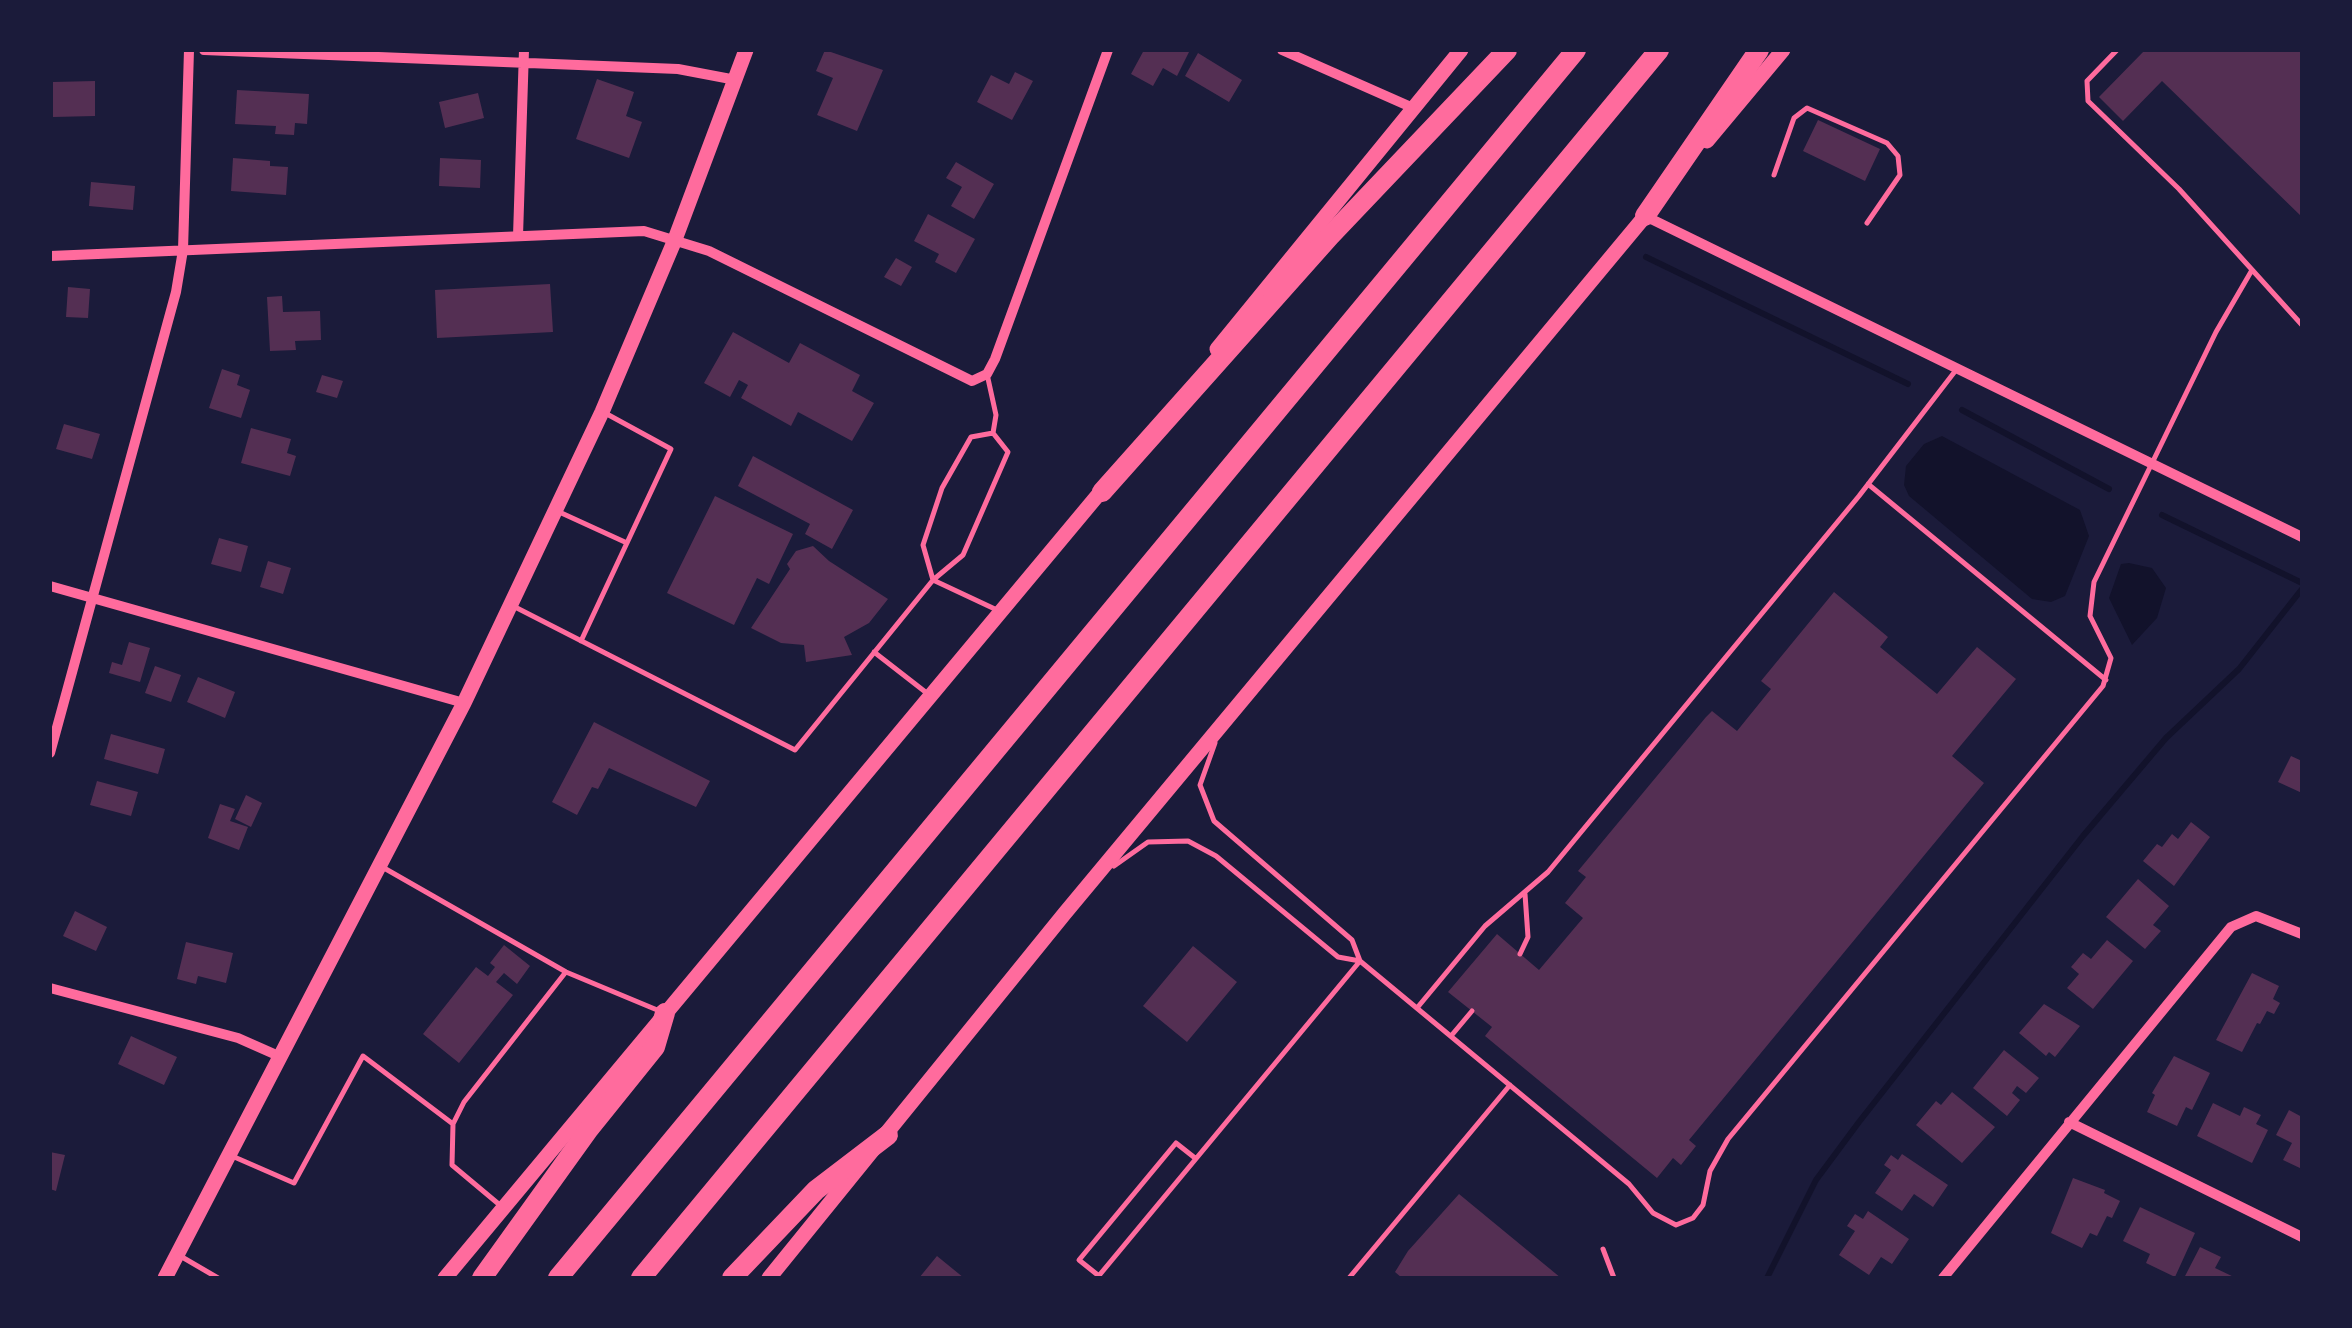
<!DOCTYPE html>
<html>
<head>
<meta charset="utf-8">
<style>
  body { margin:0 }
  #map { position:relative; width:2352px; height:1328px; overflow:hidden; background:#1b1b3a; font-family:"Varela Round",sans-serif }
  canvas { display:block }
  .frame { position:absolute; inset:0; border:52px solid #1b1b3a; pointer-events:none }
</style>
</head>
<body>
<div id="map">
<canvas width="2352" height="1328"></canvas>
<div class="frame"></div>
</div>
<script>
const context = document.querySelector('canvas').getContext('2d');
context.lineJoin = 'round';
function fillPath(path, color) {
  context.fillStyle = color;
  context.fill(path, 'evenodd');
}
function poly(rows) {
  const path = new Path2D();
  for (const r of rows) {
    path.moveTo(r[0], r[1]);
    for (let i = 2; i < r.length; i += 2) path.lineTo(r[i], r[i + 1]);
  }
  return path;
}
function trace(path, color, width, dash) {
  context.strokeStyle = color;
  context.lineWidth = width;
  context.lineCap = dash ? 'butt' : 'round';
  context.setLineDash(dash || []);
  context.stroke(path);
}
fillPath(poly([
  [1942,436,2080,510,2089,536,2065,596,2051,602,2032,599,1909,496,1904,485,1906,466,1924,444],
  [2129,563,2152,568,2166,588,2157,618,2132,645,2109,598,2121,564]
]), '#12122b');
trace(poly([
  [1646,257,1908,384],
  [1962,410,2109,489],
  [2162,515,2302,583],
  [1767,1278,1816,1180,1859,1122,2083,836,2166,738,2239,669,2302,589]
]), '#12122b', 6);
fillPath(poly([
  [825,50,883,70,857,131,817,115,833,78,816,71],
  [1144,50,1190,50,1177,76,1163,68,1153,86,1131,74],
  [2145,50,2302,50,2302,217,2162,81,2123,121,2099,97],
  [1198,53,1242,80,1229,102,1185,76],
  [1015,72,1033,81,1012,120,977,102,991,75,1009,84],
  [597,79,634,92,626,116,642,122,629,158,576,139],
  [95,81,95,116,53,117,53,82],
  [237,90,309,94,307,124,295,123,294,135,275,134,276,126,235,124],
  [478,93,484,118,445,128,439,102],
  [1818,120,1880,149,1865,181,1803,151],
  [233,158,270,161,270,166,288,167,286,195,231,191],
  [440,158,481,160,480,188,439,186],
  [956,162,994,184,974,219,951,206,962,187,946,178],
  [91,182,135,186,133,210,89,206],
  [928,214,975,239,956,273,935,262,939,254,914,241],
  [896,258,912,267,901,286,884,277],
  [550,284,553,332,437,338,435,290],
  [68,287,90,289,88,318,66,317],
  [282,296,283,312,320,311,321,340,295,341,296,350,270,351,267,297],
  [733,332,789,363,800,343,860,375,852,391,874,403,852,441,798,412,791,426,741,398,748,385,739,380,730,397,704,383],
  [222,369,240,375,237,385,250,390,241,418,209,408],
  [322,375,343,381,337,398,316,392],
  [64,424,100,434,92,459,56,449],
  [251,428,291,439,287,453,296,456,290,476,241,463],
  [753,456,853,510,832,549,805,534,810,524,738,486],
  [715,496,793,534,769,584,757,578,734,625,667,593],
  [219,538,248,546,241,572,211,564],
  [813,546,829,561,888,599,869,623,844,637,852,655,806,662,804,645,781,643,751,628,790,569,787,564,796,551],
  [268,561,291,568,283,594,260,587],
  [1834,592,1888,637,1880,647,1937,694,1977,647,2016,679,1952,756,1984,783,1689,1140,1696,1146,1681,1165,1673,1158,1657,1178,1485,1036,1492,1027,1448,992,1497,934,1539,970,1583,918,1565,903,1586,877,1578,871,1706,717,1712,711,1737,731,1771,689,1761,681],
  [129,642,150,648,140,682,109,673,112,662,122,665],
  [155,666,181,675,171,702,145,693],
  [198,677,235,692,225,718,187,702],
  [594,722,710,781,696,807,609,768,598,789,592,787,577,815,552,802],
  [111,734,165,749,158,774,104,759],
  [2291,756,2302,761,2302,793,2278,782],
  [97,781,138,792,131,816,90,805],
  [246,795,262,803,251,827,235,819],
  [220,804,235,809,230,821,248,827,239,850,208,838],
  [2191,822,2210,837,2174,886,2143,861,2157,844,2162,847,2172,834,2178,839],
  [2138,879,2169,906,2153,925,2161,931,2145,949,2106,917],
  [75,911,107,927,96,951,63,936],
  [2107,940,2133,961,2093,1009,2067,988,2079,974,2071,967,2083,953,2091,959],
  [186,942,233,953,226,983,198,976,196,984,177,979],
  [504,945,530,966,517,984,504,973,496,982,513,995,459,1063,423,1034,476,967,488,976,495,967,490,963],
  [1193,946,1237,982,1187,1042,1143,1006],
  [2252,973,2279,986,2273,999,2280,1003,2274,1014,2267,1011,2260,1024,2257,1023,2242,1052,2216,1040],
  [2044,1004,2080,1026,2055,1057,2049,1052,2046,1056,2019,1033],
  [131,1036,177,1057,164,1085,118,1064],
  [2004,1050,2039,1078,2026,1093,2017,1086,2012,1093,2020,1100,2007,1116,1973,1088],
  [2174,1056,2210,1073,2192,1110,2186,1107,2177,1126,2147,1112,2155,1095,2152,1093],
  [1952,1092,1995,1127,1962,1163,1916,1125,1936,1101,1941,1105],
  [2213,1103,2240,1116,2244,1107,2261,1115,2256,1124,2268,1130,2252,1163,2197,1136],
  [2289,1110,2302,1117,2302,1169,2283,1160,2292,1143,2276,1135],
  [50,1152,65,1155,56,1191,50,1189],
  [1902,1154,1948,1185,1933,1207,1914,1194,1902,1211,1875,1193,1891,1170,1884,1165,1891,1155,1898,1160],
  [2073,1178,2105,1190,2104,1193,2120,1201,2112,1218,2107,1216,2097,1236,2090,1233,2082,1248,2051,1233],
  [1459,1194,1561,1278,1402,1278,1395,1272,1408,1251],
  [2140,1207,2195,1233,2175,1277,2146,1263,2150,1254,2123,1241],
  [1868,1211,1909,1239,1892,1264,1881,1257,1869,1275,1839,1255,1855,1231,1847,1226,1855,1214,1863,1219],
  [2200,1247,2221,1257,2215,1268,2236,1278,2184,1278],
  [937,1256,964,1278,919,1278]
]), '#542f53');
trace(poly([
  [2117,50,2087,81,2088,101,2179,189,2302,325],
  [1774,175,1794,118,1807,108,1887,143,1898,156,1900,175,1867,223],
  [987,374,996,415,993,433],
  [1868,484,2106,680],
  [557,511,627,543],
  [513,606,795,750,933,580,963,555,1008,452,993,433,971,437,942,488,923,545,933,580,997,610],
  [581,641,671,449,605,413],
  [874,652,928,694],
  [1114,866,1148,842,1188,841,1216,856,1338,957,1360,961,1352,940,1214,821,1200,785,1215,743],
  [384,868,566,972,662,1012],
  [1520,954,1528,937,1525,894],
  [1417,1008,1485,926,1548,872,1859,496,1956,370],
  [1451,1036,1472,1011],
  [232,1156,294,1183,363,1056,453,1124],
  [501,1206,452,1165,453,1124,464,1102,565,973],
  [1603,1249,1614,1278],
  [182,1257,218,1278],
  [1099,1276,1079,1260,1176,1143,1195,1158],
  [1097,1278,1360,961,1629,1184,1653,1213,1676,1225,1693,1218,1703,1205,1710,1171,1728,1139,2103,686,2111,658,2090,616,2094,582,2216,332,2252,270],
  [1349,1278,1510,1085]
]), '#ff6b9d', 5);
trace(poly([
  [204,50,678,69,736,80],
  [1282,50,1411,107],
  [1645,216,2302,537],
  [518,236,524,50],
  [50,256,644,231,709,251,972,381,987,374,995,359,1108,50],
  [50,586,464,703],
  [50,753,176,292,183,250,189,50],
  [50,988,238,1038,281,1057],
  [2069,1122,2302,1237],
  [1943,1278,2231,927,2256,916,2302,934]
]), '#ff6b9d', 10);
trace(poly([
  [1707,141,1783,50],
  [1217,349,1461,50],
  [165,1278,464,703,602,412,674,242,746,50],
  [445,1278,1108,483],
  [769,1278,1065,913,1651,209]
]), '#ff6b9d', 15);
trace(poly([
  [1645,216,1759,50],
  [1102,492,1330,236,1507,50],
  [482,1278,589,1129,655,1047,665,1013],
  [558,1278,1576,50],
  [641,1278,1659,50],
  [732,1278,816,1190,888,1135]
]), '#ff6b9d', 20);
</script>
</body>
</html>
